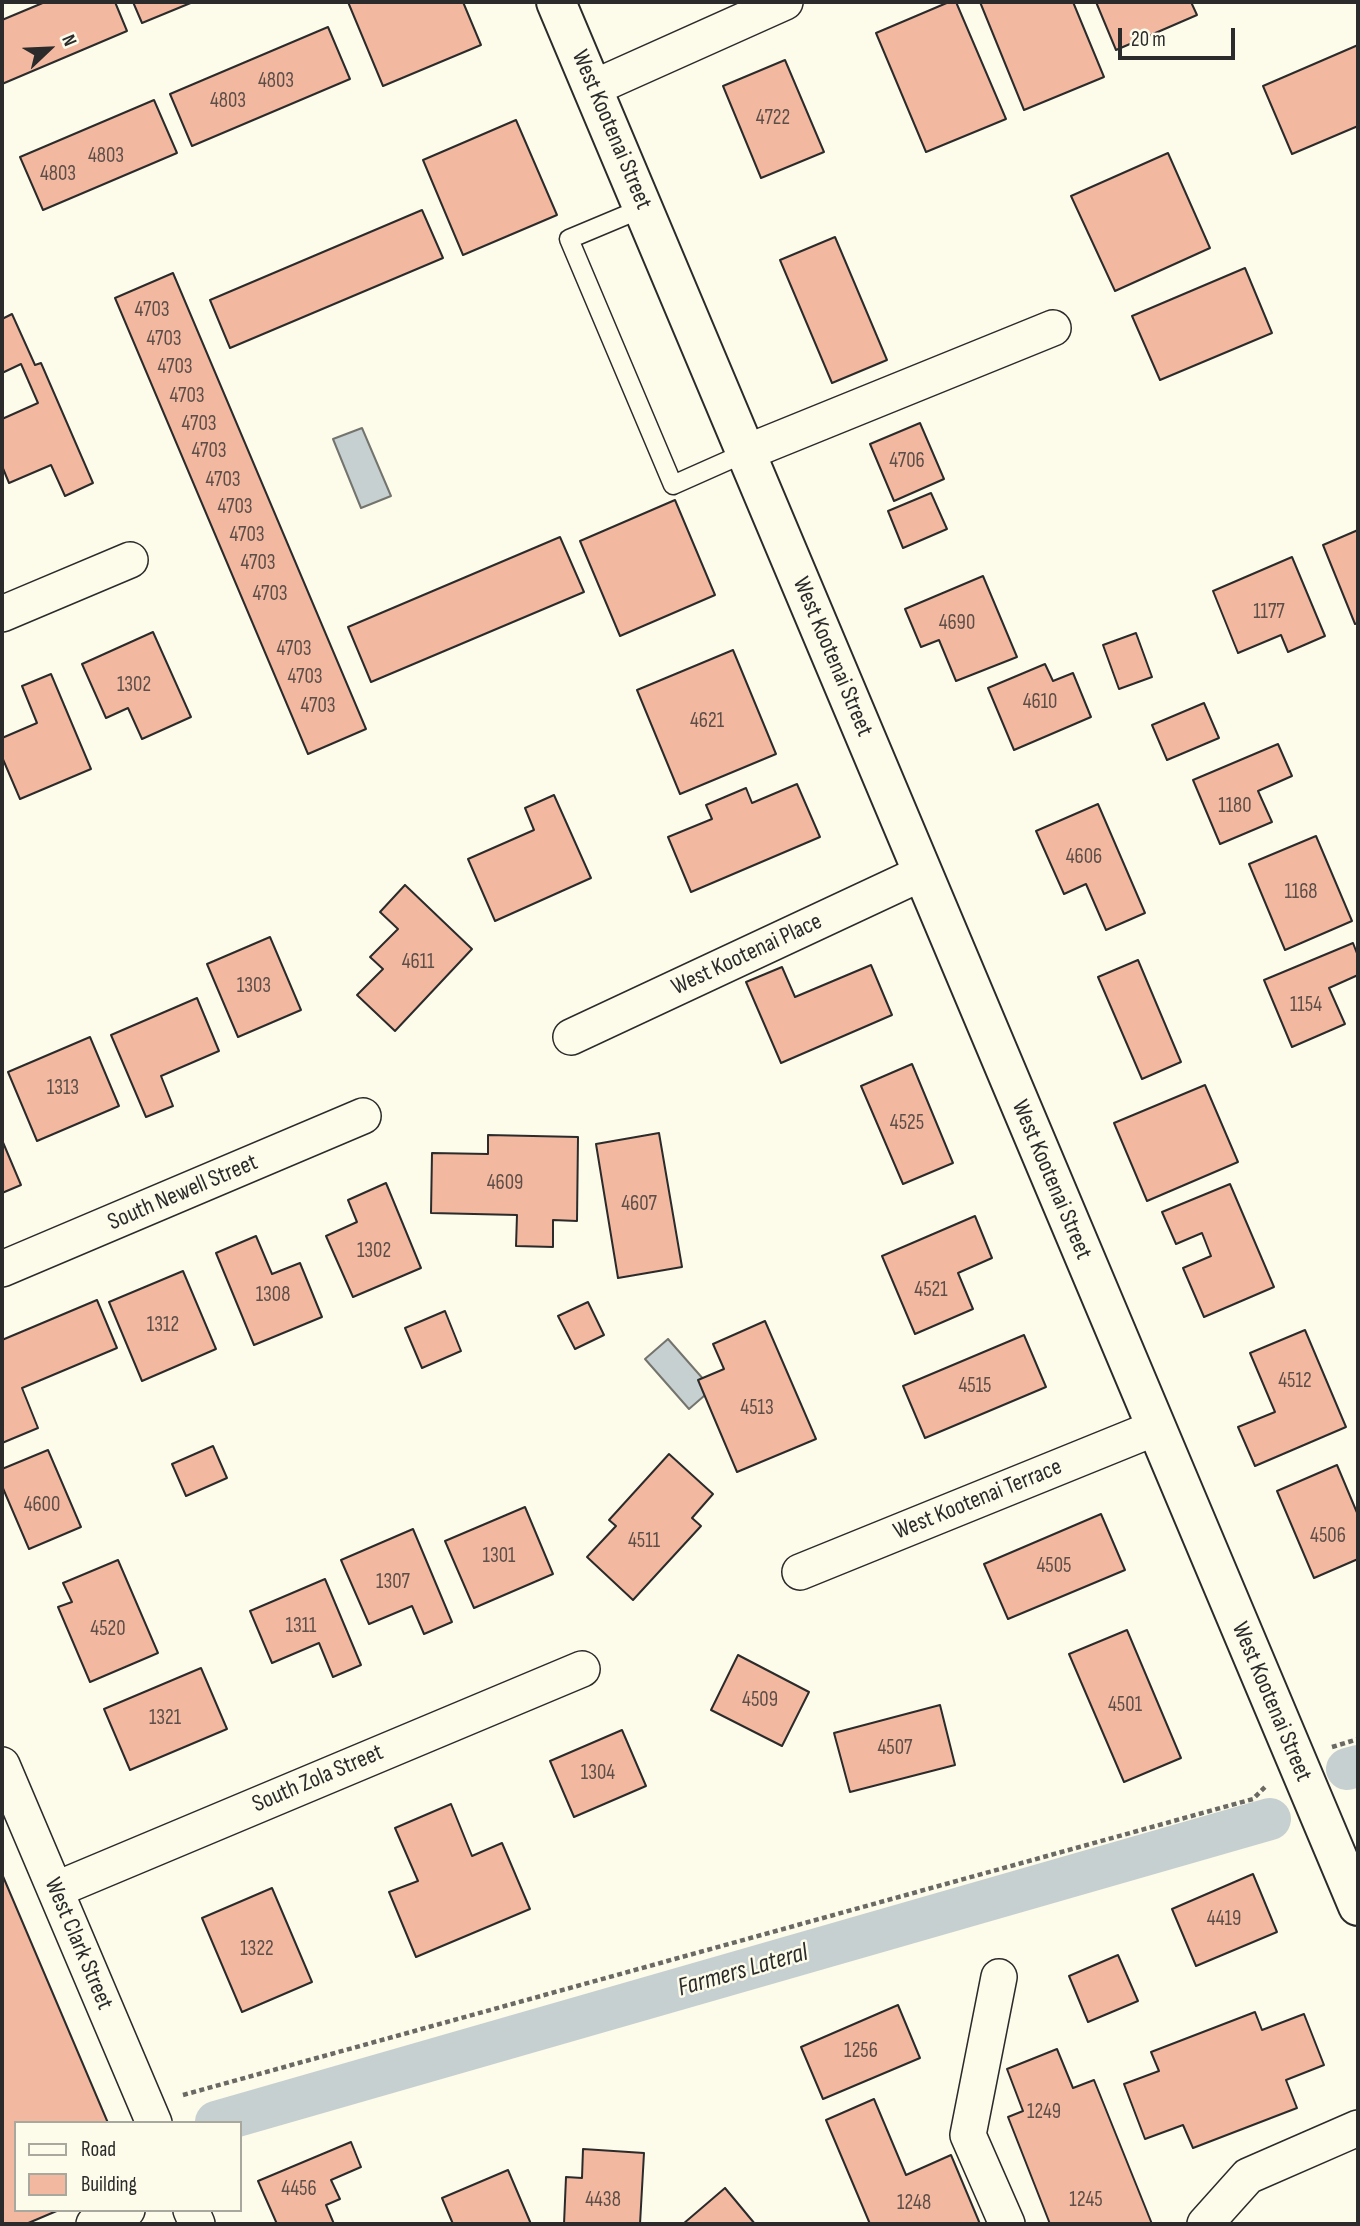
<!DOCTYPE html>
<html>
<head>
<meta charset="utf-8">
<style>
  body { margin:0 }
  #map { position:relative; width:1360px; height:2226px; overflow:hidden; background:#fdfbea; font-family:"Sofia Sans Condensed",sans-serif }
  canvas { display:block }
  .frame { position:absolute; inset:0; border:4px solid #2b2b2b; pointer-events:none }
  .legend { position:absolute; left:14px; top:2121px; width:228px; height:91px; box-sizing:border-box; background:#fdfbea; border:2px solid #a9a89e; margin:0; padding:9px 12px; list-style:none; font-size:21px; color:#2b2b2b }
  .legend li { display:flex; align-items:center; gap:14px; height:35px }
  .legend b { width:35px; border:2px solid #a9a89e }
  .north { position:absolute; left:14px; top:14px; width:70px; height:70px; -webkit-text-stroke:5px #fdfbea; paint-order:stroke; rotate:67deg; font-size:19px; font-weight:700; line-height:28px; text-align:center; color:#2b2b2b }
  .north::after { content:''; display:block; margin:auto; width:24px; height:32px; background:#2b2b2b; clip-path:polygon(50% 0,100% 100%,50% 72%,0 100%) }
  .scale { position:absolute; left:1118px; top:28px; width:117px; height:32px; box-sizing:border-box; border:4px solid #2b2b2b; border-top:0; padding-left:9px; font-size:21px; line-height:24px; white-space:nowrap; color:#2b2b2b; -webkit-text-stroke:5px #fdfbea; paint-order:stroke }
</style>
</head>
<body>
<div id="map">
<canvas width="1360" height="2226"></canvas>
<div class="frame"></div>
<ul class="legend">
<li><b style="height:9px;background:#fdfbea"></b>Road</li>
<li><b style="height:19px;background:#f2b8a0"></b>Building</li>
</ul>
<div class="north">N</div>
<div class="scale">20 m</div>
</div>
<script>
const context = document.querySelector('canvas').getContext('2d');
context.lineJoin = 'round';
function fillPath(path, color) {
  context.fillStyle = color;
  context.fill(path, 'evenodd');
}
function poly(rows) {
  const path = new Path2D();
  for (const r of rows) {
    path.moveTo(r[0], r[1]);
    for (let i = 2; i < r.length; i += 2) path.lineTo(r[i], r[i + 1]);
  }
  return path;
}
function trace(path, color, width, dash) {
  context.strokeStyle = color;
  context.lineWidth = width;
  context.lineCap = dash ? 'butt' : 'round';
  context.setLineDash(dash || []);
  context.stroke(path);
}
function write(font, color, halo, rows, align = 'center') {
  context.font = font + ' "Sofia Sans Condensed",sans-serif';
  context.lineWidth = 5;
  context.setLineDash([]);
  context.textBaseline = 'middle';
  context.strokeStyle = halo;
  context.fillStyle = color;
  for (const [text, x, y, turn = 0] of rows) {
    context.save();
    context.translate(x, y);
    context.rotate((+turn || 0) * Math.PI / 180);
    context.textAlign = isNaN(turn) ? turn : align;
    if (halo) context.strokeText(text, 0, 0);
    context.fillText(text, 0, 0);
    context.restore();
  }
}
const water = poly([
  [362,428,391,496,361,508,333,439,362,428],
  [668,1339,712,1389,689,1409,645,1359,668,1339]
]);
fillPath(water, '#c7d0d0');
trace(water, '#74746e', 2);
trace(poly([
  [1347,1769,1358,1766],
  [216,2122,1270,1819]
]), '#c7d0d0', 42);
const building = poly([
  [45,2,115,2,127,31,2,84,2,20,45,2],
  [133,2,193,2,142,23,133,2],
  [348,2,463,2,481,45,383,86,348,2],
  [949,2,956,2,1006,119,926,152,876,33,949,2],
  [980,2,1073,2,1104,77,1024,110,980,2],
  [1096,2,1191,2,1197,15,1116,50,1096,2],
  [328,27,350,79,192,146,170,94,328,27],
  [1358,45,1358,126,1292,154,1263,86,1358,45],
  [785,60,824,152,761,178,723,86,785,60],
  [154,100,177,153,43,210,20,157,154,100],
  [516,120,557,215,463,255,423,160,516,120],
  [1168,153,1210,248,1115,291,1071,196,1168,153],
  [422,210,443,258,230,348,210,300,422,210],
  [835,237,887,360,832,383,780,260,835,237],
  [1245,268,1272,333,1160,380,1132,316,1245,268],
  [173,273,366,729,308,754,115,298,173,273],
  [12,314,35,365,41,363,93,483,65,496,51,465,9,483,2,466,2,419,38,403,21,364,2,373,2,319,12,314],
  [920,423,944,479,894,501,870,444,920,423],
  [931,493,947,529,903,548,888,511,931,493],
  [675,500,715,595,620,636,580,541,675,500],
  [1358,530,1358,623,1355,624,1323,545,1358,530],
  [560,537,584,592,371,682,348,627,560,537],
  [1292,557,1325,636,1288,652,1281,635,1238,653,1213,591,1292,557],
  [983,576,1017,657,956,681,939,640,921,647,905,609,983,576],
  [153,632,191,717,142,739,128,708,106,718,82,664,153,632],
  [1136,633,1152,677,1119,689,1103,645,1136,633],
  [733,650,776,754,680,794,637,690,733,650],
  [1045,664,1053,681,1073,673,1091,717,1014,750,988,688,1045,664],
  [51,674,91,769,20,799,2,757,2,738,37,723,22,686,51,674],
  [1204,703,1219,738,1167,760,1152,725,1204,703],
  [1278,744,1292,776,1258,791,1272,822,1220,844,1193,780,1278,744],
  [797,784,820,837,691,892,668,837,712,819,706,805,746,788,752,803,797,784],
  [554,795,591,878,495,921,468,859,534,830,525,808,554,795],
  [1098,804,1145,913,1106,930,1086,884,1064,894,1036,831,1098,804],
  [1316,836,1352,921,1285,950,1249,864,1316,836],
  [405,885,472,949,395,1031,357,995,383,969,370,957,398,929,380,912,405,885],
  [270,937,301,1010,238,1037,207,964,270,937],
  [1353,943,1358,956,1358,975,1329,988,1345,1024,1292,1047,1264,980,1353,943],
  [1138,960,1181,1062,1142,1079,1098,977,1138,960],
  [871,965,892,1015,781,1063,746,982,782,967,795,997,871,965],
  [197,998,219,1051,161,1076,173,1106,146,1117,111,1035,197,998],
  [90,1037,119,1106,37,1141,8,1072,90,1037],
  [912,1064,953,1163,903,1184,861,1086,912,1064],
  [1205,1085,1238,1162,1147,1201,1114,1123,1205,1085],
  [659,1133,682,1267,618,1278,596,1144,659,1133],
  [488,1135,578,1137,577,1221,553,1220,553,1247,516,1246,517,1215,431,1213,432,1153,488,1154,488,1135],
  [2,1140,21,1185,2,1193,2,1140],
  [386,1183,421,1268,353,1297,326,1236,357,1222,348,1200,386,1183],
  [1230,1184,1274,1287,1204,1317,1183,1268,1211,1256,1202,1233,1176,1244,1162,1212,1230,1184],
  [975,1216,992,1258,958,1273,973,1309,915,1334,882,1256,975,1216],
  [256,1236,272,1274,300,1263,322,1317,254,1345,216,1253,256,1236],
  [183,1271,216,1349,142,1381,109,1302,183,1271],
  [97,1300,117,1348,22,1388,38,1428,2,1443,2,1340,97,1300],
  [588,1302,604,1335,575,1349,558,1316,588,1302],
  [445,1311,461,1351,422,1368,405,1328,445,1311],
  [765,1321,816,1439,737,1472,698,1380,724,1369,713,1344,765,1321],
  [1305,1330,1346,1427,1255,1466,1238,1427,1275,1412,1250,1353,1305,1330],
  [1024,1335,1046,1387,925,1438,903,1386,1024,1335],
  [213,1446,227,1478,186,1496,172,1464,213,1446],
  [48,1450,81,1527,29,1549,2,1486,2,1469,48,1450],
  [669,1454,713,1494,692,1518,701,1526,633,1600,587,1557,616,1526,609,1520,669,1454],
  [1337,1465,1358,1515,1358,1559,1314,1578,1277,1491,1337,1465],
  [525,1507,553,1574,474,1608,445,1541,525,1507],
  [1101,1514,1125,1570,1008,1619,984,1564,1101,1514],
  [413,1529,452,1622,424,1634,412,1606,369,1624,341,1560,413,1529],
  [118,1560,158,1653,90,1682,58,1607,72,1602,63,1583,118,1560],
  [325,1579,361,1665,333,1677,319,1643,272,1663,250,1611,325,1579],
  [1127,1630,1181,1758,1124,1782,1069,1654,1127,1630],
  [738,1655,809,1692,782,1746,711,1710,738,1655],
  [201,1668,227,1729,130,1770,104,1709,201,1668],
  [940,1705,955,1765,850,1792,834,1733,940,1705],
  [622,1730,646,1786,574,1817,550,1761,622,1730],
  [451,1804,472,1856,502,1843,530,1909,416,1957,389,1892,418,1881,395,1828,451,1804],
  [2,1874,108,2123,16,2123,16,2210,59,2210,26,2224,2,2224,2,1874],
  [1253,1874,1277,1932,1196,1966,1172,1909,1253,1874],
  [272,1888,312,1982,242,2012,202,1918,272,1888],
  [1118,1955,1138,2001,1088,2022,1069,1976,1118,1955],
  [898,2005,920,2058,823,2099,801,2047,898,2005],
  [1255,2012,1262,2030,1304,2014,1324,2065,1286,2080,1297,2108,1193,2148,1183,2125,1145,2139,1124,2084,1159,2071,1151,2052,1255,2012],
  [1057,2049,1073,2088,1094,2080,1152,2224,1050,2224,1008,2117,1023,2111,1007,2069,1057,2049],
  [874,2099,906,2175,951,2155,980,2224,870,2224,826,2120,874,2099],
  [351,2142,361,2167,331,2180,340,2199,326,2205,334,2224,277,2224,258,2181,351,2142],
  [583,2149,644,2153,640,2224,564,2224,566,2177,582,2178,583,2149],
  [508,2170,531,2224,453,2224,442,2198,508,2170],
  [725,2188,755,2224,683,2224,725,2188]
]);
fillPath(building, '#f2b8a0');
trace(building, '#2b2b2b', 2);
const service = poly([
  [643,208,569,239,673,485,745,453]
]);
const minor = poly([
  [593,88,785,2],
  [745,453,1053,328],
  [2,614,130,560],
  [571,1037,922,873],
  [2,1269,363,1116],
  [800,1572,1155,1428],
  [2,1765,154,2123],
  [55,1890,582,1669],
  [999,1977,968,2135,1007,2224],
  [191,2210,197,2224],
  [94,2224,127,2210],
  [1205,2224,1248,2176,1358,2128]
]);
const tertiary = poly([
  [556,2,1358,1906]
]);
trace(service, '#2b2b2b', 21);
trace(minor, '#2b2b2b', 38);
trace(tertiary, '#2b2b2b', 42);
trace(poly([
  [1332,1747,1358,1739],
  [183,2095,1253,1799,1266,1786]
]), '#6a6964', 4.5, [5, 3.5]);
trace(service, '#fdfbea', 18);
trace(minor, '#fdfbea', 35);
trace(tertiary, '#fdfbea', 38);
write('21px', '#5d4e48', null, [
  ["4803",276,82],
  ["4803",228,102],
  ["4722",773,119],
  ["4803",106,157],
  ["4803",58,175],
  ["4703",152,311],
  ["4703",164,340],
  ["4703",175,368],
  ["4703",187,397],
  ["4703",199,425],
  ["4703",209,452],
  ["4706",907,462],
  ["4703",223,481],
  ["4703",235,508],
  ["4703",247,536],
  ["4703",258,564],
  ["4703",270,595],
  ["1177",1269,613],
  ["4690",957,624],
  ["4703",294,650],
  ["4703",305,678],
  ["1302",134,686],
  ["4610",1040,703],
  ["4703",318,707],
  ["4621",707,722],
  ["1180",1235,807],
  ["4606",1084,858],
  ["1168",1301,893],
  ["4611",418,963],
  ["1303",254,987],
  ["1154",1306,1006],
  ["1313",63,1089],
  ["4525",907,1124],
  ["4609",505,1184],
  ["4607",639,1205],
  ["1302",374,1252],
  ["4521",931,1291],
  ["1308",273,1296],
  ["1312",163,1326],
  ["4512",1295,1382],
  ["4515",975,1387],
  ["4513",757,1409],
  ["4600",42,1506],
  ["4506",1328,1537],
  ["4511",644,1542],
  ["1301",499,1557],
  ["4505",1054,1567],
  ["1307",393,1583],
  ["1311",301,1627],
  ["4520",108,1630],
  ["4509",760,1701],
  ["4501",1125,1706],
  ["1321",165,1719],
  ["4507",895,1749],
  ["1304",598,1774],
  ["4419",1224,1920],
  ["1322",257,1950],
  ["1256",861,2052],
  ["1249",1044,2113],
  ["4456",299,2190],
  ["4438",603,2201],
  ["1245",1086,2201],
  ["1248",914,2204]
]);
write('24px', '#2b2b2b', '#fdfbea', [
  ["West Kootenai Street",611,130,67],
  ["West Kootenai Street",832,657,67],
  ["West Kootenai Place",747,955,-25],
  ["West Kootenai Street",1051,1180,67],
  ["South Newell Street",183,1193,-23],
  ["West Kootenai Terrace",978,1500,-22],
  ["West Kootenai Street",1271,1702,67],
  ["South Zola Street",318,1779,-23],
  ["West Clark Street",78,1944,67]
]);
write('italic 26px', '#2b2b2b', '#fdfbea', [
  ["Farmers Lateral",743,1971,-16]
]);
</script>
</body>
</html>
